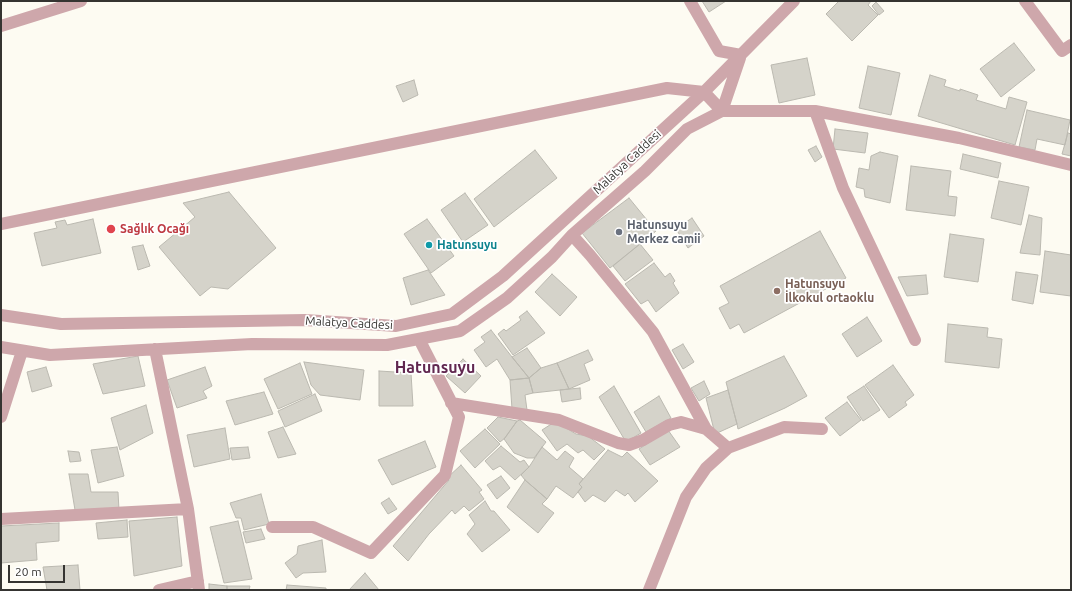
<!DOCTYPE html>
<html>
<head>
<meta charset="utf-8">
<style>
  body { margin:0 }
  #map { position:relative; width:1072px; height:591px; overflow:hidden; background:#fdfbf2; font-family:Ubuntu,sans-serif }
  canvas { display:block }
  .frame { position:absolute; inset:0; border:2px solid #353431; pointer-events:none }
  .scale { position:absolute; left:8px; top:565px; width:57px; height:18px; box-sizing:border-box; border:2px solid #353431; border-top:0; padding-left:5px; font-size:12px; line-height:14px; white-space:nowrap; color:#353431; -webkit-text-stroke:3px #fff; paint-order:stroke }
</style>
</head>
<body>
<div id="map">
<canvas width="1072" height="591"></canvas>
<div class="frame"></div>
<div class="scale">20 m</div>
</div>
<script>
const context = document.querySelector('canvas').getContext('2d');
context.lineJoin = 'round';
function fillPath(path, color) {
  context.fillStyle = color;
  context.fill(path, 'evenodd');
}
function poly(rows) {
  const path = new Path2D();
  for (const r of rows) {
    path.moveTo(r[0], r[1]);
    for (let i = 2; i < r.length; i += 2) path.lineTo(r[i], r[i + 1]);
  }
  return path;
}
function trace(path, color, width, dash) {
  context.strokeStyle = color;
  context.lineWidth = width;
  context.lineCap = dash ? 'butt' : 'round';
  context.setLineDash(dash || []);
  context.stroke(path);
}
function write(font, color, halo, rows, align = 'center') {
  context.font = font + ' Ubuntu,sans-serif';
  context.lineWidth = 3.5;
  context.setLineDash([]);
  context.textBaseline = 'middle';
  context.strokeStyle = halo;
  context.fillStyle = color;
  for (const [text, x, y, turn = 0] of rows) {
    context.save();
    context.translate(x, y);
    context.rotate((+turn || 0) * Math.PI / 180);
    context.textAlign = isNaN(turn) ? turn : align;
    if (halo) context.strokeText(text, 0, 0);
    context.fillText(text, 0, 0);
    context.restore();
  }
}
const building = poly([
  [702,1,726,1,709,12,702,1],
  [839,1,871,1,868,5,878,15,852,41,826,14,839,1],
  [876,2,884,11,879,15,872,6,876,2],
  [1014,43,1035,70,1001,97,980,69,1014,43],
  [807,58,815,95,779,103,771,65,807,58],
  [868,66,900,73,891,115,859,108,868,66],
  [930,75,946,80,944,86,960,91,960,89,978,95,976,100,1006,109,1009,97,1027,102,1015,145,918,116,930,75],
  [414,80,418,95,403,102,396,86,414,80],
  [1027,110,1070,120,1065,145,1037,139,1035,150,1019,147,1027,110],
  [835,129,868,133,865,153,833,149,835,129],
  [1068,133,1071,134,1071,156,1062,154,1068,133],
  [816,146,822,157,815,162,808,150,816,146],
  [535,150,557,178,494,227,474,199,535,150],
  [880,152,898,156,890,203,865,197,864,189,856,187,859,168,869,170,871,156,880,152],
  [963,154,1001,163,998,178,960,169,963,154],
  [911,166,951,171,948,196,957,197,955,216,906,210,911,166],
  [999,181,1029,187,1021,225,991,218,999,181],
  [229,192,276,248,228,289,211,287,200,296,159,247,195,217,183,203,229,192],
  [465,193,488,225,463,242,441,210,465,193],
  [629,198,656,231,610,268,582,233,629,198],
  [1029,215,1042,218,1040,255,1020,253,1029,215],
  [692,218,704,236,688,248,676,229,692,218],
  [93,219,101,253,42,266,34,233,57,228,55,222,65,220,67,225,93,219],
  [427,219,454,256,431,273,404,234,427,219],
  [820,231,846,278,744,333,739,324,730,329,719,308,729,303,720,286,820,231],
  [950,234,984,239,978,282,944,277,950,234],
  [640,244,653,260,625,281,613,266,640,244],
  [143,245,150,266,138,270,132,247,143,245],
  [1045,251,1071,255,1071,296,1040,292,1045,251],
  [654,263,665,277,670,273,675,281,673,283,679,293,656,312,648,300,641,304,625,284,654,263],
  [428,270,445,295,411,305,403,278,428,270],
  [1016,272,1038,275,1033,304,1012,300,1016,272],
  [552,274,577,297,560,316,535,292,552,274],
  [926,275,928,294,907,296,898,277,926,275],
  [527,311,545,333,513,355,498,334,504,329,506,331,521,320,519,317,527,311],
  [867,317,882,341,857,357,842,334,867,317],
  [948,324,988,328,987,337,1002,339,999,368,945,362,948,324],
  [491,330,512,357,529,378,510,380,497,359,486,367,474,350,485,342,481,337,491,330],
  [683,344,694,362,683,369,672,350,683,344],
  [527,348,541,368,529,378,512,357,527,348],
  [588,350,593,360,584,364,590,380,569,389,557,363,588,350],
  [138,356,145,386,103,394,93,364,138,356],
  [784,356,807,396,785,408,738,429,737,424,726,382,784,356],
  [463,359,481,376,465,393,446,376,463,359],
  [304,362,364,370,360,400,320,395,311,385,304,362],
  [300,363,312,394,278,409,264,379,300,363],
  [557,363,569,389,533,393,529,378,541,368,557,363],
  [893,365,914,395,905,402,907,405,889,418,865,385,893,365],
  [46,367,52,386,32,392,27,372,46,367],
  [205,367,212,386,203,391,207,398,177,408,167,380,205,367],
  [379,371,411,373,413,406,379,406,379,371],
  [529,378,533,393,525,395,527,410,512,409,510,380,529,378],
  [704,381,710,394,699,401,691,388,704,381],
  [614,386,641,433,626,442,599,397,614,386],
  [864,386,880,410,863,421,847,397,864,386],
  [580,388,581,399,562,402,560,390,580,388],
  [728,390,737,424,715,434,706,398,728,390],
  [264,392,273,414,235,425,226,401,264,392],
  [315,394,322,411,285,427,278,411,315,394],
  [659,396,671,418,646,432,634,412,659,396],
  [847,402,861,420,840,436,825,418,847,402],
  [146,405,153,433,120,450,111,418,146,405],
  [498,417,517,421,505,438,500,442,487,428,498,417],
  [520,420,546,442,534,458,527,458,514,453,504,439,517,421,520,420],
  [553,423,563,426,576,434,588,436,605,449,594,460,583,450,578,453,567,444,557,451,542,430,553,423],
  [283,427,296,454,278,458,268,432,283,427],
  [225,428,230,459,194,467,187,435,225,428],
  [485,429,500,444,475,468,460,451,485,429],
  [668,430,680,447,650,465,639,449,668,430],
  [425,441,436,467,392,485,378,460,425,441],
  [501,446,520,462,524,460,529,467,515,480,500,466,493,470,485,461,501,446],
  [117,447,124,476,98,483,91,450,117,447],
  [248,447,250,458,232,460,230,448,248,447],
  [542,447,557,460,565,451,574,458,569,467,583,479,579,484,582,487,573,498,556,486,547,499,525,480,521,475,529,467,542,447],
  [608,450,622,457,627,452,658,481,635,502,628,493,625,496,616,490,605,502,593,495,585,502,578,492,582,487,579,484,608,450],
  [68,451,79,452,81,461,70,462,68,451],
  [461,465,482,490,479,492,484,499,469,511,464,506,455,514,452,510,429,534,408,561,393,546,449,480,447,478,461,465],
  [69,474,88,474,91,492,118,492,119,510,75,510,69,474],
  [501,476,510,488,497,499,487,485,501,476],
  [525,480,547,499,542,504,554,513,538,533,507,507,525,480],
  [261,494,269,524,244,530,241,518,236,518,230,503,261,494],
  [389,498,397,509,388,514,381,503,389,498],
  [485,501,491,511,494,511,510,530,482,552,467,534,475,524,469,515,485,501],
  [177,517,182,566,134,576,129,521,177,517],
  [127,520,128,537,98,539,96,523,127,520],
  [238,521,252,579,224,583,210,527,238,521],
  [59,523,59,541,36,543,37,560,1,563,1,526,59,523],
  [261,529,265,539,246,543,243,532,261,529],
  [322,540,326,572,303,573,296,578,285,563,297,554,298,546,322,540],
  [78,565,80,590,47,590,43,567,78,565],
  [365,573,379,590,349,590,365,573],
  [209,584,227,586,227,590,209,590,209,584],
  [287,585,326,588,326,590,286,590,287,585],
  [227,586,250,586,249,590,227,590,227,586]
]);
fillPath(building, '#d5d3ca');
trace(building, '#bbb9b0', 1);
trace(poly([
  [690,1,719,51,741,55],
  [1025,1,1062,51,1071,45],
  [1,26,81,1],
  [815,111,843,188,915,340],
  [1,224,667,88,704,92,722,111,815,111,959,138,1071,165],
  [572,235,590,255,653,332,706,429,728,448,784,427,822,429],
  [1,315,61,324,305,320,396,326,452,314,503,276,704,92,794,1],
  [1,347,50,355,252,344,387,345,460,331,507,298,552,257,572,235,645,171,687,129,722,111,740,58],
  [451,403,559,420,618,443,629,445,643,440,669,425,681,422,706,429],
  [1,417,22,351],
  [188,509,199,590],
  [1,519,188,509,155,349],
  [272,527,313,527,371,553,445,475,459,417,419,339],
  [159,590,198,581],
  [649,590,686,497,706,468,728,448]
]), '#cea7ab', 12);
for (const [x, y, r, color] of [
  [111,229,5,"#e0444e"],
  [619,232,4,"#6b7280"],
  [429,245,4,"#0f9aa8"],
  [777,291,4,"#8d6e63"]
]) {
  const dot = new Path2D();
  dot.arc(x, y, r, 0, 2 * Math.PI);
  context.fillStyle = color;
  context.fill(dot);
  trace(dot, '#fff', 1.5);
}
write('12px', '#353431', '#fff', [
  ["Malatya Caddesi",627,162,-43],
  ["Malatya Caddesi",349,323,3]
]);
write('bold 12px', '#5b616d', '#fff', [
  ["Hatunsuyu",627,225],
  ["Merkez camii",627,239]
], 'left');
write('bold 12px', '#be3a42', '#fff', [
  ["Sağlık Ocağı",120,229]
], 'left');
write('bold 12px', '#0d838f', '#fff', [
  ["Hatunsuyu",437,245]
], 'left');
write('bold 12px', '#785e54', '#fff', [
  ["Hatunsuyu",785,284],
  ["İlkokul ortaoklu",785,298]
], 'left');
write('bold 16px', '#612750', '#fff', [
  ["Hatunsuyu",435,368]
]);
</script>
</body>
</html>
